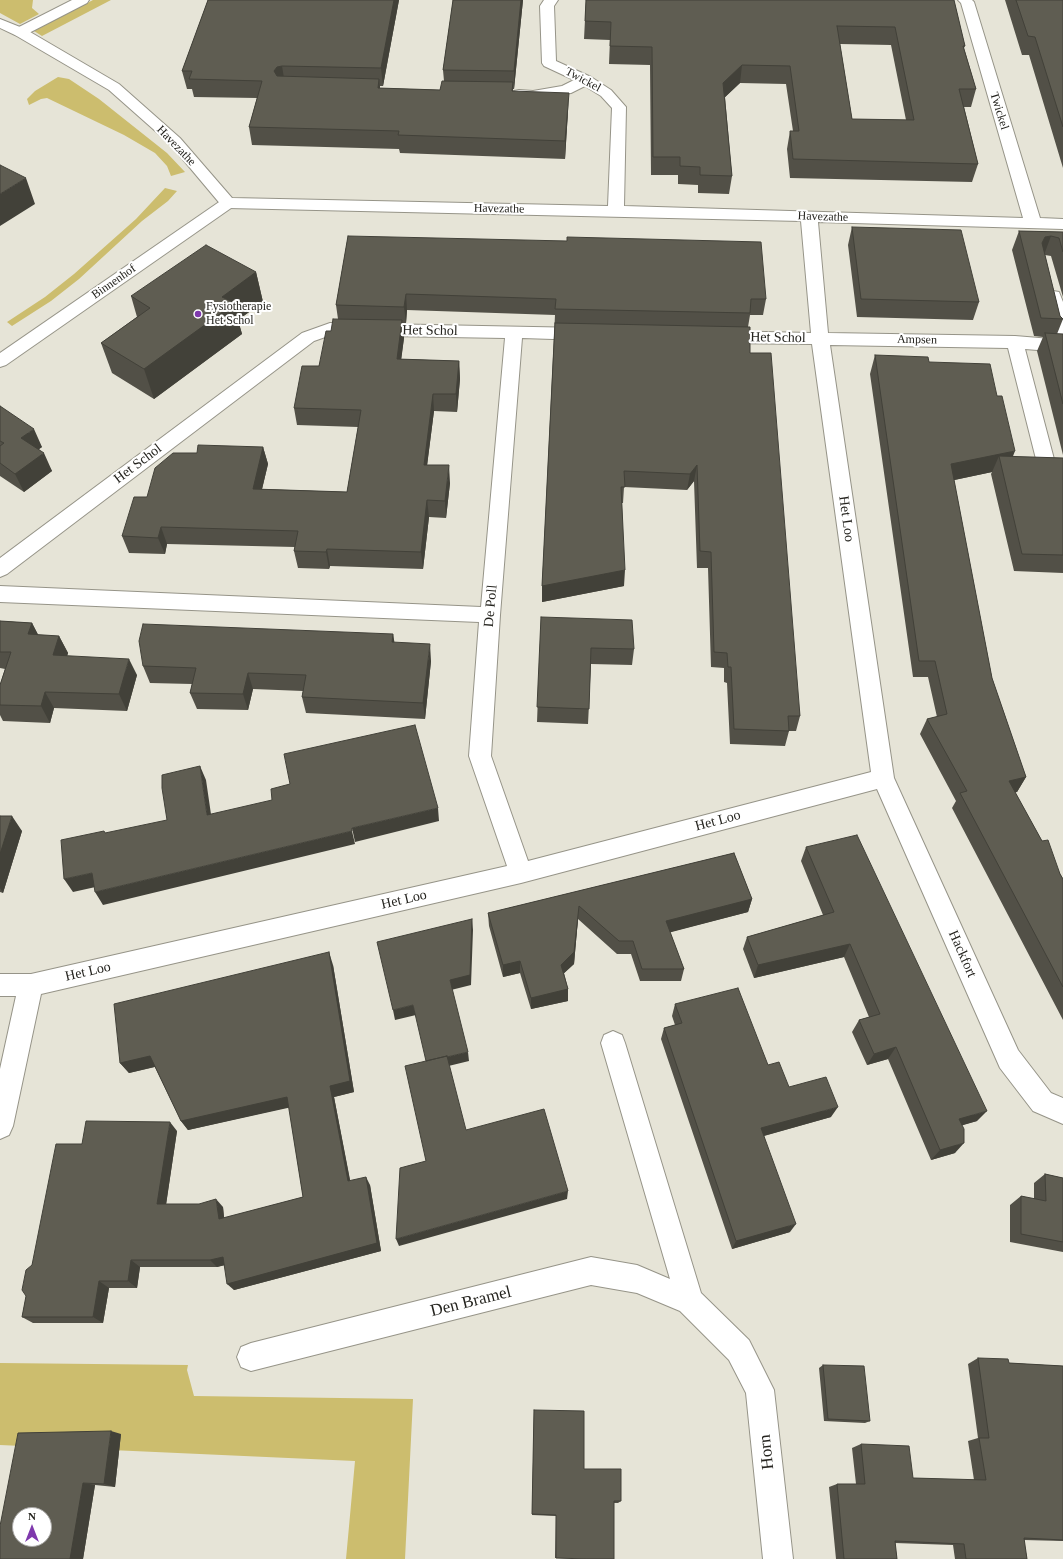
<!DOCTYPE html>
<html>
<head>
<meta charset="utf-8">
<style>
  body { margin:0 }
  #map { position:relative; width:1063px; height:1559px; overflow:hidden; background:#e6e4d7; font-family:Georgia,serif }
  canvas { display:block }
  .north { position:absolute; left:12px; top:1507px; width:40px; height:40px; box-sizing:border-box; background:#fff; border:1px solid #a8a7a5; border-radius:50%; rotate:0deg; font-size:11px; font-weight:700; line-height:16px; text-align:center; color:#25241f }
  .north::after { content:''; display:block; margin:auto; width:14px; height:18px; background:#7f39ad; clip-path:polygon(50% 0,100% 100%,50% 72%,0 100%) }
</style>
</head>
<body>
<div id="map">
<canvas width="1063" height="1559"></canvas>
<div class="north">N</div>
</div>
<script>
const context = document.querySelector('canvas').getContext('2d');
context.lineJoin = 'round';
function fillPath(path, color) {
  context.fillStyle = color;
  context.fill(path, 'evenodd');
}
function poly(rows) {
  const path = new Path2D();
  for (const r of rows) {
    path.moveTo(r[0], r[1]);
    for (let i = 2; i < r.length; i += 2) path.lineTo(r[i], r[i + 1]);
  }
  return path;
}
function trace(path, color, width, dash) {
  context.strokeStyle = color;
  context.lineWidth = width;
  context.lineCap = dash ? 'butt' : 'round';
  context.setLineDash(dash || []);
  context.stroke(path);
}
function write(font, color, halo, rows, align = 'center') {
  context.font = font + ' Georgia,serif';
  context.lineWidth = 4;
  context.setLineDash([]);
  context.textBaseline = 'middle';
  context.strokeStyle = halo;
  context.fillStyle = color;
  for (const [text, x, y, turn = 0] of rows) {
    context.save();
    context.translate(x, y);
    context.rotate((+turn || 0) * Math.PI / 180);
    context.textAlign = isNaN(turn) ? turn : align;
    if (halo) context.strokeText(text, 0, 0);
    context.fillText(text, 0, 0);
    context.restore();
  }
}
fillPath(poly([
  [0,0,33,0,32,8,39,14,20,24,0,13],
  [93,0,111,0,42,36,34,31],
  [58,77,69,79,99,99,167,153,185,172,171,176,167,166,155,153,124,135,47,98,41,99,29,105,27,99,35,91],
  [165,188,177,191,168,201,142,221,79,279,51,301,12,326,7,322,45,297,74,274,136,219],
  [0,1363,188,1365,187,1370,194,1396,413,1399,405,1559,346,1559,355,1461,0,1445]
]), '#ccbd6e');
const lane = poly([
  [72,0,89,0,87,3,25,35,20,36,15,35,13,32,15,29,72,0]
]);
const street = poly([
  [544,0,558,0,554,6,556,61,591,77,611,90,626,107,624,206,1023,218,961,3,958,0,972,0,974,2,1040,218,1063,219,1063,229,818,222,828,333,1015,336,1063,340,1063,352,1025,349,1055,463,1053,468,1046,470,1039,468,1037,463,1008,348,830,345,894,778,1018,1050,1051,1093,1063,1098,1063,1124,1033,1111,1000,1068,877,789,521,883,41,994,13,1126,9,1135,0,1139,0,1069,16,996,0,996,0,974,31,974,507,866,469,756,479,622,0,602,0,586,481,607,505,338,331,335,314,341,7,574,0,577,0,558,302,333,330,323,584,328,590,330,593,334,590,338,584,340,522,338,500,615,491,756,528,861,871,772,812,344,720,343,714,341,711,337,714,333,720,331,811,333,801,221,228,208,222,206,170,144,109,90,15,35,0,28,0,19,25,29,119,84,180,138,232,198,608,206,612,108,601,96,585,86,571,93,533,99,514,97,512,94,514,91,519,90,533,91,562,86,574,80,544,66,542,63,540,6,544,0],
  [1053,291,1059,292,1063,302,1063,340,1057,338,1054,334,1045,296,1047,292,1053,291],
  [613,1031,622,1035,625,1043,701,1293,749,1340,774,1390,793,1559,763,1559,746,1393,729,1360,680,1311,637,1293,591,1285,251,1371,241,1367,237,1357,241,1347,251,1343,591,1257,637,1265,670,1279,601,1043,604,1035,613,1031]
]);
const secondary = poly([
  [228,198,234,200,236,203,234,206,6,365,0,367,0,353,222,200,228,198]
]);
trace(lane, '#969488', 2);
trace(street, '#969488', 2);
trace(secondary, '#969488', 2);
fillPath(lane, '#fff');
fillPath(street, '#fff');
fillPath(secondary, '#fff');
fillPath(poly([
  [208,0,399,0,383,86,380,86,380,88,440,90,444,81,443,70,453,0,523,0,514,89,513,89,513,91,568,111,565,159,400,153,399,149,252,145,249,127,257,98,194,97,192,89,187,89,182,71],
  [586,0,954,0,965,46,964,48,976,89,971,107,964,107,978,164,972,182,790,178,787,149,790,131,793,131,786,84,740,83,725,97,732,176,729,194,698,193,698,185,678,184,678,175,651,175,650,65,609,64,610,40,584,39],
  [840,44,891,45,906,120,852,119],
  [1005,0,1063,0,1063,168,1029,55,1022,55],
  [852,227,979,302,973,320,857,317,848,245],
  [1019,231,1063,232,1063,297,1051,256,1045,255,1060,316,1063,319,1057,334,1063,334,1063,455,1037,351,1043,337,1034,336,1012,250],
  [348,236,766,299,763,315,750,315,748,327,750,353,800,716,796,731,789,731,785,746,730,744,727,683,724,682,724,668,711,667,708,568,697,568,694,481,687,490,624,487,623,503,622,503,624,586,542,602,542,586,555,315,407,310,406,323,402,323,404,338,401,359,459,361,460,379,457,412,434,411,427,465,450,483,446,518,429,517,423,569,330,566,329,569,298,568,294,551,295,547,167,544,165,554,129,553,122,536,147,497,197,453,263,447,268,464,262,489,347,492,358,427,297,425,294,408,319,366,331,331,338,319,336,305],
  [256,272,263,302,238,320,242,334,154,399,112,373,101,343,137,317,131,296],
  [875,355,929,362,997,396,1013,457,1063,458,1063,573,1014,571,991,474,992,472,954,480,992,678,1026,777,1017,792,1015,792,1063,879,1063,1020,952,808,956,801,920,734,927,719,937,717,928,677,913,677,870,374],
  [0,406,42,447,39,449,52,471,24,492,0,476],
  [541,617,634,649,632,665,591,664,588,724,537,722],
  [0,621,32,623,38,635,59,636,68,653,67,656,137,675,127,711,54,708,50,723,3,721,0,715,0,685,5,669,0,668],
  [393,634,394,643,431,661,425,719,306,713,302,697,303,691,253,689,248,710,197,709,190,693,192,684,150,683,143,666],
  [0,816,22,831,3,893,0,892],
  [806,847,977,1121,962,1125,955,1153,931,1160,888,1059,867,1065,852,1032,859,1020,869,1017,844,957,754,978,743,949,747,937,823,915,801,861],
  [734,853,752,899,748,912,670,932,684,969,681,981,640,981,631,954,617,954,578,919,574,964,564,973,568,989,568,1001,531,1009,520,973,503,977,489,926,488,913],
  [333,965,354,1092,334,1097,350,1181,370,1185,381,1251,234,1290,224,1265,217,1267,140,1267,137,1288,109,1288,103,1323,33,1323,22,1317,32,1265,82,1144,177,1131,166,1204,223,1207,224,1218,303,1197,289,1107,188,1130,181,1121,155,1067,129,1073,120,1063],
  [675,1004,768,1065,789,1087,831,1117,764,1136,790,1232,732,1249,661,1039,664,1028,675,1025,672,1016],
  [1045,1174,1063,1178,1063,1252,1010,1242,1010,1205,1021,1196,1034,1199,1034,1183],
  [978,1358,1009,1363,1063,1366,1063,1541,1024,1540,1027,1559,955,1559,953,1545,895,1543,897,1559,836,1559,829,1487,837,1484,856,1484,852,1448,861,1444,913,1478,974,1480,968,1441,978,1438,968,1364],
  [823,1365,870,1421,865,1423,824,1421,819,1368],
  [534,1410,584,1469,621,1501,618,1503,614,1503,614,1559,555,1558,556,1516,532,1515],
  [121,1434,115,1487,95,1485,83,1559,0,1559]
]), '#525047');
fillPath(poly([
  [394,0,399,0,383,86,381,68],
  [521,0,523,0,514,89,514,71],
  [742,65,740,83,721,101,723,83],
  [282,66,285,84,280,86,274,71,277,67],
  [379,79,381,97,378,88],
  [569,93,568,111,565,159,565,141],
  [26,178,35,204,0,226,0,194],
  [1051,236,1044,255,1042,243,1045,237],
  [256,272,263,302,238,320,242,334,154,399,144,369,222,297],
  [406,294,407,310,406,323,404,307],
  [402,320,404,338,399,377,397,359],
  [459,361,460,379,457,412,456,394],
  [433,394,434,411,425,482,424,465],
  [34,429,42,447,29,456,21,438],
  [263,447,268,464,258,506,253,489],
  [1015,451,1008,469,999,456,992,472,945,482,951,464],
  [44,453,52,471,24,492,15,474],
  [449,465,450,483,446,518,445,501],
  [697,465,694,481,687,490,690,474],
  [427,500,429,517,423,569,421,552],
  [161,527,167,544,165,554,158,538],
  [327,549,330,566,329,569,326,552],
  [625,570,624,586,542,602,542,586],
  [32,623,41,640,28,634],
  [393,634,396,651,392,642],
  [59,636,68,653,62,672,53,655],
  [430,644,431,661,425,719,423,703],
  [129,659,137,675,127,711,119,694],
  [248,673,253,689,248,710,243,694],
  [45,692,54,708,50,723,41,706],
  [200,766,206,780,213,828,207,815],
  [1026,777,1017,792,1000,796,1009,781],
  [438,808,439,821,355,842,352,828],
  [12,816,22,831,3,893,0,888,0,854],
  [352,831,355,844,103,905,95,892],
  [92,873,100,886,73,892,64,879],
  [752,899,748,912,664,934,666,921],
  [472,919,473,930,471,985,451,990,450,980],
  [578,919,574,964,560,977,561,965],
  [850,944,844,957,754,978,758,965],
  [329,952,333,965,354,1092,334,1097,352,1190,348,1181,330,1086],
  [520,961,520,973,503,977,503,965],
  [568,989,568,1001,531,1009,531,998],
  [413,1005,416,1015,395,1020,393,1010],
  [896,1047,888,1059,867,1065,874,1054],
  [468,1052,469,1061,428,1071,426,1062],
  [150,1056,158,1066,129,1073,120,1063],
  [287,1097,292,1107,188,1130,181,1121],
  [838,1107,831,1117,756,1138,761,1128],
  [987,1111,977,1121,950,1129,959,1119],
  [170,1122,177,1131,165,1212,157,1204],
  [964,1143,955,1153,931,1160,940,1150],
  [366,1177,370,1185,381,1251,234,1290,227,1284],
  [568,1191,567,1199,399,1246,396,1239],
  [216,1199,223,1207,225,1227,219,1219],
  [796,1224,790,1232,732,1249,736,1241],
  [223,1257,230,1264,217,1267,210,1260],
  [131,1260,140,1267,137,1288,128,1281],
  [99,1281,109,1288,103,1323,93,1317],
  [111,1431,121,1434,115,1487,104,1484],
  [83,1483,95,1485,83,1559,70,1559]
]), '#424139');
const building = poly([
  [208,0,394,0,381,68,282,66,277,67,274,71,277,76,379,79,378,88,440,90,442,81,513,82,512,91,569,93,565,141,398,135,399,131,249,127,262,81,189,79,192,71,182,71,208,0],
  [453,0,521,0,514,71,443,70,453,0],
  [586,0,954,0,965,46,963,46,976,89,959,89,978,164,793,159,790,131,799,131,790,66,742,65,723,83,732,176,700,175,700,167,680,166,680,157,653,157,652,47,610,46,611,22,585,21,586,0],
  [837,26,895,27,914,120,852,119,837,26],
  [1016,0,1063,0,1063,127,1035,37,1028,36,1016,0],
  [0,165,26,178,0,194,0,165],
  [852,227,961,230,979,302,861,299,852,227],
  [1019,231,1063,232,1063,252,1059,238,1051,236,1045,237,1042,243,1060,316,1063,319,1041,318,1019,231],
  [348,236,567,241,567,237,761,242,766,299,751,299,750,313,555,309,556,299,406,294,404,307,336,305,348,236],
  [206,245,256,272,222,297,235,303,144,369,101,343,150,308,131,296,206,245],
  [333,319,402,320,397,359,459,361,456,394,433,394,424,465,449,465,445,501,427,500,421,552,327,549,326,552,294,551,298,531,161,527,158,538,122,536,134,497,147,497,155,468,173,453,197,453,198,445,263,447,253,489,347,492,361,410,294,408,302,366,319,366,326,331,331,331,333,319],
  [555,323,750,327,750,353,771,353,800,716,788,716,789,731,734,729,731,667,728,667,727,653,714,652,711,552,700,551,697,465,690,474,624,471,625,487,621,487,625,570,542,586,555,323],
  [1045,333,1063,334,1063,404,1045,333],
  [875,355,928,357,929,362,990,364,997,396,1002,396,1015,451,951,464,992,678,1026,777,1009,781,1042,841,1048,840,1060,874,1063,879,1063,987,960,793,967,791,927,719,947,714,935,661,919,661,875,355],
  [0,406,34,429,21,438,44,453,15,474,0,463,0,446,4,443,0,441,0,406],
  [999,456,1063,458,1063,555,1022,554,999,456],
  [541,617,632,620,634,649,591,648,589,709,537,707,541,617],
  [0,621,32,623,28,634,59,636,53,655,129,659,119,694,45,692,41,706,0,705,0,685,11,652,0,652,0,621],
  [143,624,393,634,392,642,430,644,423,703,302,697,306,675,248,673,243,694,190,693,196,668,143,666,139,641,143,624],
  [415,725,438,808,352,828,352,831,95,892,92,873,64,879,61,840,104,831,105,833,167,820,162,788,162,775,200,766,207,815,272,800,271,789,290,784,284,754,415,725],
  [0,816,12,816,0,854,0,816],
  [857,835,987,1111,959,1119,964,1129,964,1143,940,1150,896,1047,874,1054,859,1020,880,1014,850,944,758,965,747,937,834,912,806,847,857,835],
  [734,853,752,899,666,921,684,969,642,969,633,941,619,941,579,906,574,952,561,965,568,989,531,998,520,961,503,965,488,913,734,853],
  [472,919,470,975,450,980,468,1052,447,1057,447,1056,426,1061,413,1005,393,1010,377,942,472,919],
  [329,952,350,1081,330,1086,348,1181,366,1177,377,1243,227,1284,223,1257,210,1260,131,1260,128,1281,99,1281,93,1317,22,1317,26,1296,22,1290,26,1270,32,1265,56,1144,82,1144,86,1121,170,1122,157,1204,199,1204,216,1199,219,1219,303,1197,287,1097,181,1121,150,1056,120,1063,114,1004,329,952],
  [738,988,768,1065,779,1062,789,1087,826,1077,838,1107,761,1128,796,1224,736,1241,664,1028,682,1023,675,1004,738,988],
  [447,1056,466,1130,544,1109,568,1191,396,1239,400,1168,426,1161,405,1066,447,1056],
  [1045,1174,1063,1178,1063,1242,1021,1234,1021,1196,1046,1201,1045,1174],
  [978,1358,1008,1359,1009,1363,1063,1366,1063,1540,1024,1538,1027,1559,966,1559,964,1544,895,1541,897,1559,844,1559,837,1484,865,1484,861,1444,909,1446,913,1478,986,1480,979,1438,989,1438,978,1358],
  [823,1365,864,1366,870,1421,828,1419,823,1365],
  [534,1410,584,1411,584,1469,621,1469,621,1501,614,1501,614,1559,588,1559,556,1558,556,1515,532,1514,534,1410],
  [111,1431,104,1484,83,1483,70,1559,0,1559,0,1526,18,1433,111,1431],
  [20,1515,44,1515,44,1539,20,1539,20,1515]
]);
fillPath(building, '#5f5d52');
trace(building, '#424139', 1);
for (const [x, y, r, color] of [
  [198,314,4,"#7f39ad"]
]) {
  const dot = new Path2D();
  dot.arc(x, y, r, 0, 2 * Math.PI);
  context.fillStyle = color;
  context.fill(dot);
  trace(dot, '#fff', 1.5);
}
write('12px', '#25241f', '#fff', [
  ["Twickel",583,80,28],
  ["Twickel",999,111,73],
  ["Havezathe",176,146,46],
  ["Havezathe",499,209,1],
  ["Havezathe",823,217,2],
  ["Binnenhof",114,282,-35],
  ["Ampsen",917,340,1]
]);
write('12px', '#25241f', '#fff', [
  ["Fysiotherapie",206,307],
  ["Het Schol",206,321]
], 'left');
write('14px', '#25241f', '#fff', [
  ["Het Schol",430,331,1],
  ["Het Schol",778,338,1],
  ["Het Schol",138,464,-37],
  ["Het Loo",846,519,82],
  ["De Poll",491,606,-85],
  ["Het Loo",718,821,-15],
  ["Het Loo",404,900,-13],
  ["Hackfort",962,954,66],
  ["Het Loo",88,972,-13]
]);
write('17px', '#25241f', '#fff', [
  ["Den Bramel",471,1302,-14],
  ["Horn",767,1452,-96]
]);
</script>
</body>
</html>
